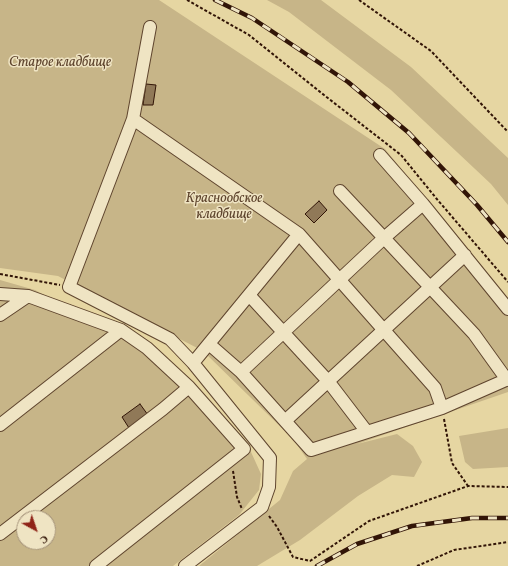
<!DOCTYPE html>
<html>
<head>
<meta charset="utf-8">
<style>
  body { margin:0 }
  #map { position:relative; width:508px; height:566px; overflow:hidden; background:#e6d6a2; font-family:Vollkorn,serif }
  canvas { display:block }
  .north { position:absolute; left:16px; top:510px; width:40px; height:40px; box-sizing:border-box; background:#efe4c3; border:1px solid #a39178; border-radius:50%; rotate:140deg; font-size:11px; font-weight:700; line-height:16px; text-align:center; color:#321507 }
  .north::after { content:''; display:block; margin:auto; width:14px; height:18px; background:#8f2418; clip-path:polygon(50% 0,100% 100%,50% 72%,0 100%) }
</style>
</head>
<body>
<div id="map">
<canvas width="508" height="566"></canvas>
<div class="north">С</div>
</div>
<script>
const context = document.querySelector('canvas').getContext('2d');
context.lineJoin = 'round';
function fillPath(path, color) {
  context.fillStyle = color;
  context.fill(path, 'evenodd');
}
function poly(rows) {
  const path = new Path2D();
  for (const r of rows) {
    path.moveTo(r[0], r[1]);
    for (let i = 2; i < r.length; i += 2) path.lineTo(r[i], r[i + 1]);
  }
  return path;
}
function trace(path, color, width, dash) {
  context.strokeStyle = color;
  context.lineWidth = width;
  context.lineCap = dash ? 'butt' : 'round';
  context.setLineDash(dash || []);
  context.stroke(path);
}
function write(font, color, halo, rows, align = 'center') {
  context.font = font + ' Vollkorn,serif';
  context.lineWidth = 3;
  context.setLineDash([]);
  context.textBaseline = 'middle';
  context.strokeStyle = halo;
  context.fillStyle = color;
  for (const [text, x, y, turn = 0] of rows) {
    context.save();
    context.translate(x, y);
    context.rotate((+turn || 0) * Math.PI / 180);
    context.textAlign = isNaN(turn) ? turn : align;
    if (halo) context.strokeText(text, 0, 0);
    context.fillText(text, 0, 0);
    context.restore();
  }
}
fillPath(poly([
  [0,0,159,0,385,149,508,299,508,392,357,444,397,434,413,446,422,462,414,477,392,475,358,496,300,540,257,566,199,566,280,500,293,471,307,459,293,439,203,351,58,276,0,268],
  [267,0,321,0,411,67,508,158,508,205,491,184,391,90,289,12],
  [0,280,35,290,135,345,230,426,251,452,261,474,259,490,239,515,173,566,0,566],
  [24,518,48,518,48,542,24,542],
  [508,428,508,467,473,469,465,462,459,436]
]), '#c7b588');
const building = poly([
  [146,84,156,85,153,105,143,105,146,84],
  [319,201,327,210,314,223,305,214,319,201],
  [140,404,148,415,129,428,122,417,140,404]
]);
fillPath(building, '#907958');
trace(building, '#321507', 1);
const minor = poly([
  [150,27,133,119,299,234,435,388,442,408],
  [133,119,69,287,170,339,193,363,270,458,269,487,262,507,185,566],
  [380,155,423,204,508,309],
  [340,191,474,334,507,380],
  [0,294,28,296,121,330,147,348,189,387,244,449,96,566],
  [249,295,328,381,367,432],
  [0,315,28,296],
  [209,344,241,372,311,450,442,408,508,379],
  [193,363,299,234],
  [241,372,384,238,423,204],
  [285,421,465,255],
  [0,425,121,330],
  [0,534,163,409,189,387]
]);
trace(minor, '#5f452e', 14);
trace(poly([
  [187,0,249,35,324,95,401,155,436,198,508,282],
  [359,0,431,51,508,132],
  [0,274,60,285],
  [444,419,452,463,468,486],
  [233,471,237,497,242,509],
  [269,516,277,527,293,557,310,561,369,521,468,486,508,487],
  [417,566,454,550,508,542]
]), '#321507', 2, [3, 2]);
trace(minor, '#efe4c3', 12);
const rail = poly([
  [215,0,252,18,348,82,409,133,477,205,508,242],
  [317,566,357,544,412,526,472,518,508,518]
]);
trace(rail, '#321507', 4.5);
trace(rail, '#efe4c3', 3, [9]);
write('italic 14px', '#5f452e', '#efe4c3', [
  ["Старое кладбище",60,63],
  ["Краснообское",224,199],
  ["кладбище",224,215]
]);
</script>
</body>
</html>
